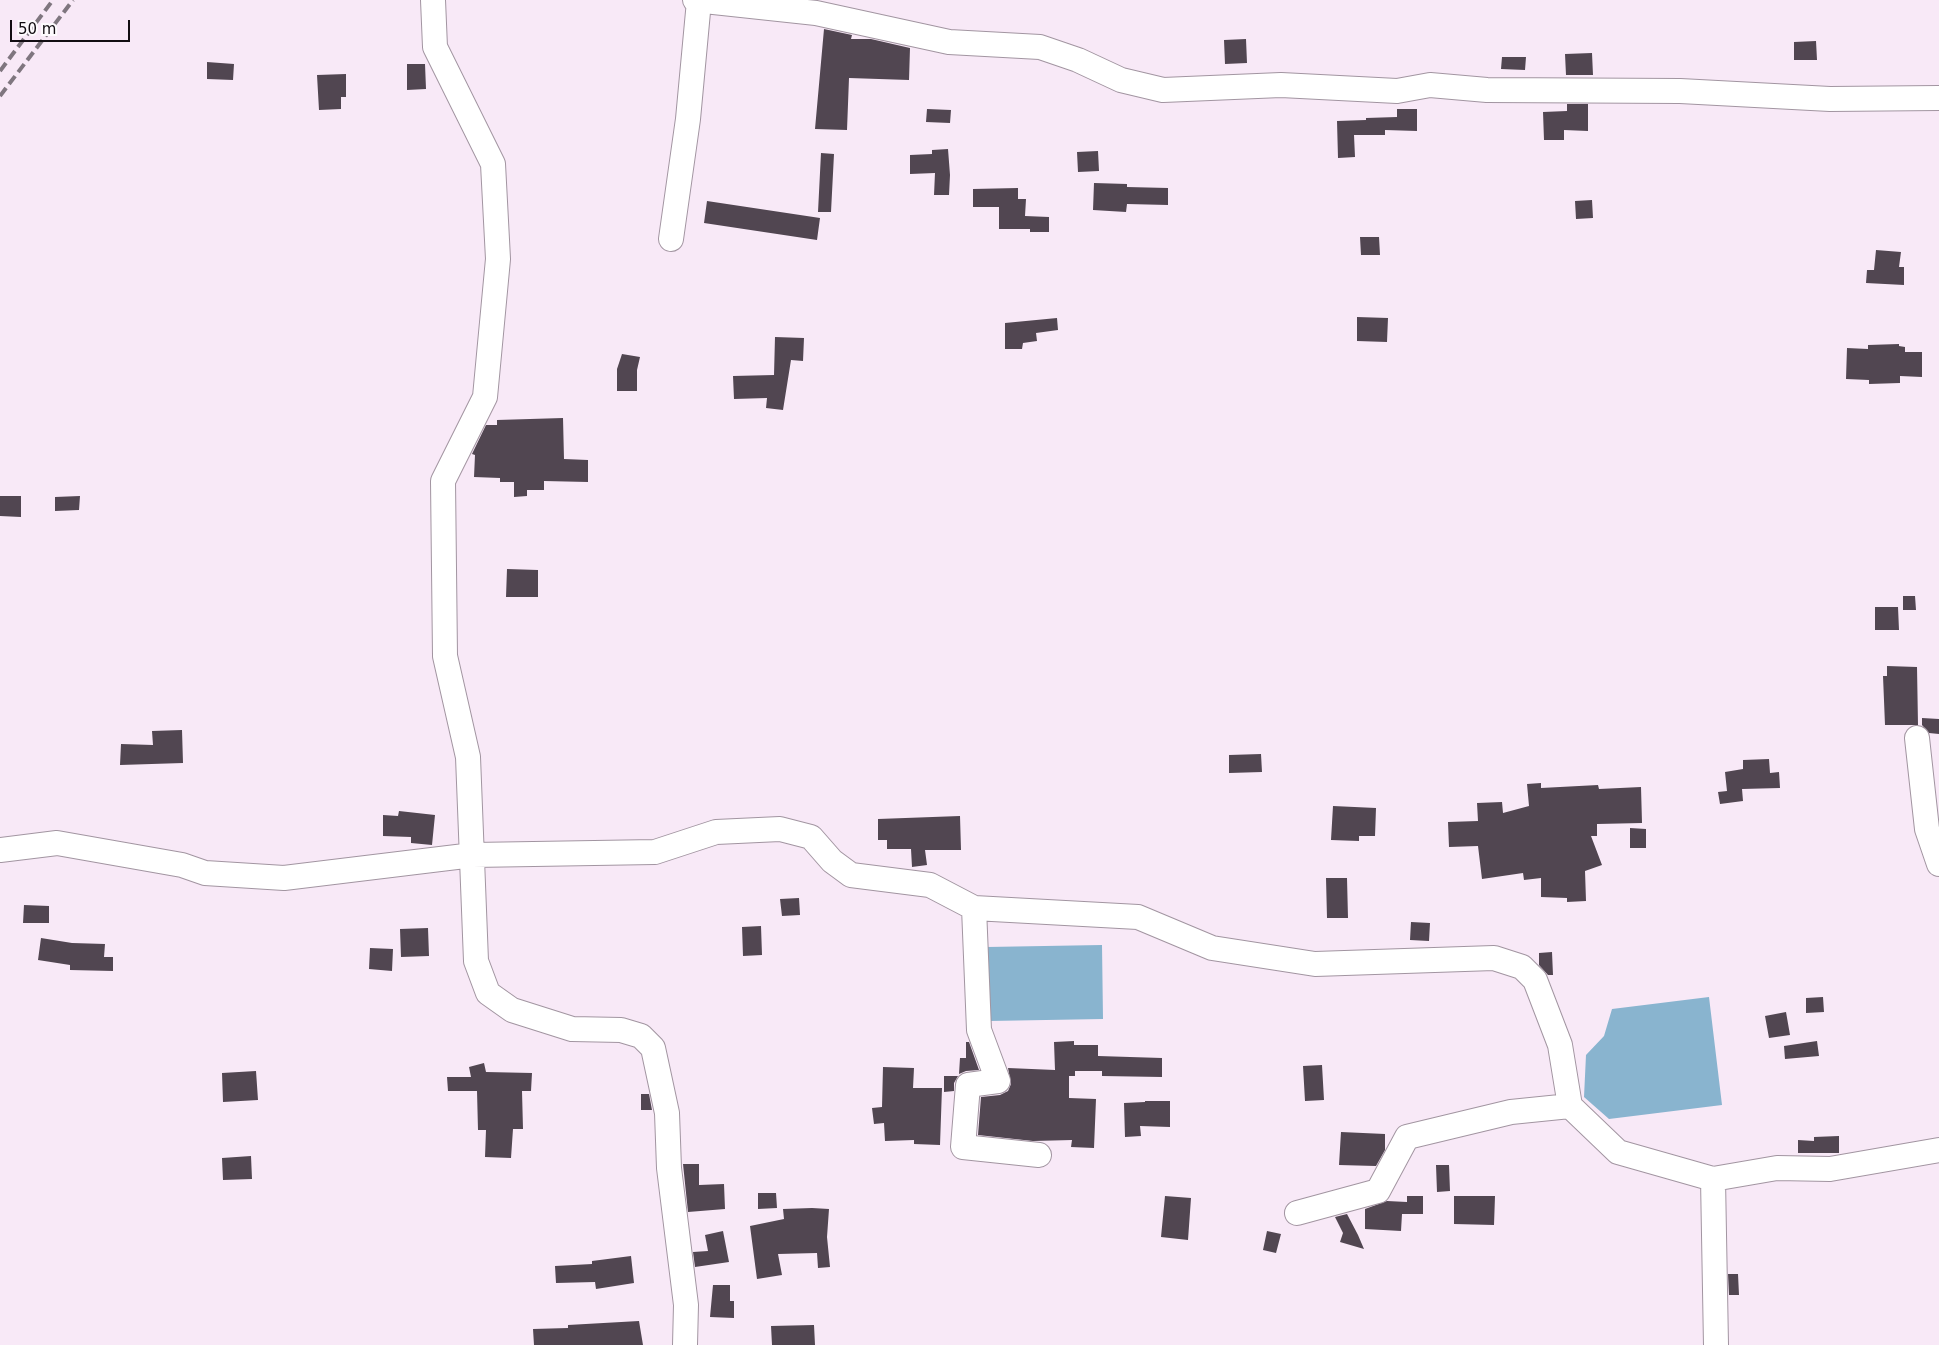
<!DOCTYPE html>
<html>
<head>
<meta charset="utf-8">
<style>
  body { margin:0 }
  #map { position:relative; width:1939px; height:1345px; overflow:hidden; background:#f8e9f7; font-family:"DejaVu Sans",sans-serif }
  canvas { display:block }
  .scale { position:absolute; left:10px; top:20px; width:120px; height:22px; box-sizing:border-box; border:2px solid #120d12; border-top:0; padding-left:6px; font-size:15px; line-height:18px; white-space:nowrap; color:#120d12; -webkit-text-stroke:4px #fdfafd; paint-order:stroke }
</style>
</head>
<body>
<div id="map">
<canvas width="1939" height="1345"></canvas>
<div class="scale">50 m</div>
</div>
<script>
const context = document.querySelector('canvas').getContext('2d');
context.lineJoin = 'round';
function fillPath(path, color) {
  context.fillStyle = color;
  context.fill(path, 'evenodd');
}
function poly(rows) {
  const path = new Path2D();
  for (const r of rows) {
    path.moveTo(r[0], r[1]);
    for (let i = 2; i < r.length; i += 2) path.lineTo(r[i], r[i + 1]);
  }
  return path;
}
function trace(path, color, width, dash) {
  context.strokeStyle = color;
  context.lineWidth = width;
  context.lineCap = dash ? 'butt' : 'round';
  context.setLineDash(dash || []);
  context.stroke(path);
}
fillPath(poly([
  [1102,945,1103,1019,989,1021,987,947],
  [1709,997,1722,1105,1609,1119,1584,1097,1586,1055,1604,1036,1612,1009]
]), '#89b4cf');
fillPath(poly([
  [824,29,852,35,851,39,871,39,910,48,909,80,849,78,847,130,815,129],
  [1246,39,1247,63,1225,64,1224,40],
  [1816,41,1817,60,1794,60,1794,42],
  [1592,53,1593,75,1566,75,1565,54],
  [1502,57,1526,57,1525,70,1501,69],
  [207,62,234,64,233,80,207,79],
  [407,64,425,64,426,89,407,90],
  [346,74,346,97,341,97,341,109,319,110,317,75],
  [1567,104,1588,104,1588,131,1564,130,1564,140,1544,140,1543,112,1567,111],
  [927,109,951,110,950,123,926,122],
  [1397,109,1417,109,1417,131,1385,130,1385,135,1354,135,1355,157,1338,158,1337,121,1366,120,1366,118,1397,117],
  [948,149,950,175,949,195,934,195,935,173,910,174,910,155,932,154,932,150],
  [1098,151,1099,171,1078,172,1077,152],
  [821,153,834,154,831,212,818,212],
  [1094,183,1127,184,1127,187,1168,188,1168,205,1127,204,1126,212,1093,210],
  [1018,188,1018,199,1026,199,1025,216,1049,217,1049,232,1030,232,1030,229,999,229,999,207,973,207,973,189],
  [1592,200,1593,218,1576,219,1575,201],
  [707,201,820,218,817,240,704,223],
  [1360,237,1379,237,1380,255,1361,255],
  [1876,250,1901,252,1899,267,1904,267,1904,285,1866,283,1867,270,1874,270],
  [1357,317,1388,318,1387,342,1357,341],
  [1057,318,1058,330,1036,333,1037,341,1023,343,1022,349,1005,349,1005,323],
  [775,337,804,338,803,361,791,360,783,410,766,408,767,398,734,399,733,376,774,375],
  [1899,344,1899,346,1905,347,1905,352,1922,352,1922,377,1900,376,1900,383,1869,384,1869,380,1846,379,1847,348,1868,349,1868,345],
  [622,354,640,357,637,370,637,391,617,391,617,369],
  [563,418,564,459,588,460,588,482,544,481,544,490,527,490,527,496,514,497,514,482,500,482,500,478,474,477,475,455,472,454,486,425,497,425,497,420],
  [0,496,21,496,21,517,0,516],
  [80,496,79,510,55,511,55,497],
  [507,569,538,570,538,597,506,597],
  [1903,596,1915,596,1916,610,1903,610],
  [1875,607,1898,607,1899,630,1875,630],
  [1887,666,1917,667,1918,725,1885,725,1883,676,1887,676],
  [1922,718,1939,719,1939,734,1929,733,1922,725],
  [182,730,183,763,120,765,121,744,153,745,152,731],
  [1261,754,1262,772,1229,773,1229,755],
  [1769,759,1770,773,1779,772,1780,788,1742,789,1743,801,1720,804,1718,792,1727,791,1725,772,1743,769,1743,760],
  [1541,783,1541,788,1598,785,1599,789,1641,787,1642,823,1597,824,1597,836,1591,836,1602,865,1585,871,1586,901,1567,902,1567,898,1541,897,1541,878,1524,880,1523,873,1482,879,1478,846,1449,847,1448,822,1478,821,1477,803,1502,802,1503,813,1529,806,1527,784],
  [1333,806,1376,808,1375,836,1359,836,1359,841,1331,840],
  [399,811,435,815,432,845,411,843,411,837,383,836,383,815,398,816],
  [960,816,961,850,925,850,927,865,912,867,911,849,887,849,887,840,878,840,878,819],
  [1630,828,1646,829,1646,848,1630,848],
  [1326,878,1347,878,1348,918,1327,918],
  [799,898,800,915,782,916,780,899],
  [24,905,49,906,49,923,23,923],
  [1411,922,1430,923,1429,941,1410,940],
  [761,926,762,955,743,956,742,927],
  [428,928,429,956,401,957,400,929],
  [41,938,72,943,105,944,104,957,113,957,113,971,70,970,70,965,38,960],
  [370,948,393,949,392,971,369,969],
  [1552,952,1553,975,1548,975,1539,965,1539,953],
  [1823,997,1824,1012,1806,1013,1806,998],
  [1786,1012,1790,1035,1769,1038,1765,1016],
  [1074,1041,1074,1045,1098,1045,1098,1056,1162,1058,1162,1077,1102,1076,1102,1071,1075,1071,1075,1076,1069,1076,1069,1098,1096,1099,1094,1148,1071,1147,1072,1140,1033,1141,978,1135,981,1097,1000,1095,1008,1091,1011,1084,1008,1068,1055,1070,1054,1042],
  [1817,1041,1819,1056,1785,1059,1784,1046],
  [966,1042,969,1042,979,1070,966,1071,959,1074,960,1058,966,1058],
  [484,1063,486,1072,532,1073,531,1091,522,1091,523,1129,513,1129,511,1158,485,1157,486,1130,478,1130,477,1091,448,1091,447,1077,471,1077,469,1067],
  [1322,1065,1324,1100,1305,1101,1303,1066],
  [883,1067,914,1068,913,1088,942,1088,940,1145,914,1144,914,1140,885,1141,884,1123,874,1124,872,1108,882,1107],
  [256,1071,258,1100,223,1102,222,1073],
  [944,1076,958,1076,954,1083,954,1091,944,1092],
  [641,1094,649,1094,652,1110,641,1110],
  [1145,1101,1170,1101,1170,1127,1140,1126,1141,1136,1125,1137,1124,1103,1145,1102],
  [1341,1132,1385,1134,1385,1150,1376,1166,1339,1165],
  [1839,1136,1839,1153,1798,1153,1798,1140,1814,1141,1814,1137],
  [251,1156,252,1179,223,1180,222,1158],
  [683,1164,699,1164,699,1185,724,1184,725,1209,688,1212],
  [1436,1165,1449,1165,1450,1191,1437,1192],
  [758,1193,776,1193,777,1208,758,1209],
  [1165,1196,1191,1198,1188,1240,1161,1237],
  [1407,1196,1423,1196,1423,1214,1402,1214,1401,1231,1365,1229,1365,1209,1387,1201,1407,1202],
  [1454,1196,1495,1196,1494,1225,1454,1224],
  [812,1208,829,1209,827,1237,830,1267,818,1268,817,1253,778,1254,782,1275,757,1279,750,1226,784,1219,783,1209],
  [1347,1214,1358,1235,1364,1249,1340,1242,1343,1233,1335,1217],
  [723,1231,729,1262,695,1267,693,1252,708,1251,705,1235],
  [1267,1231,1281,1234,1276,1253,1263,1250],
  [631,1256,634,1283,596,1289,595,1282,556,1283,555,1266,592,1264,592,1261],
  [1728,1274,1738,1274,1739,1295,1729,1295],
  [713,1285,730,1285,730,1301,734,1301,734,1318,710,1317],
  [639,1321,643,1345,534,1345,533,1329,568,1328,568,1325],
  [814,1325,815,1345,772,1345,771,1326]
]), '#514651');
const minor = poly([
  [433,0,435,47,493,164,498,259,485,397,443,481,445,656,468,757,476,961,488,993,512,1010,572,1029,621,1030,641,1036,653,1048,667,1113,669,1168,686,1305,685,1345],
  [695,0,816,13,949,42,1040,47,1078,60,1121,80,1163,90,1281,85,1397,91,1430,85,1487,90,1680,91,1830,99,1939,98],
  [671,239,688,119,699,1],
  [1917,738,1927,829,1939,864],
  [0,850,57,843,182,865,205,873,284,878,473,855,655,852,716,832,780,829,811,837,832,861,851,875,930,885,974,908,1138,917,1212,948,1315,964,1494,958,1522,967,1535,980,1560,1045,1570,1106,1618,1152,1713,1179,1777,1168,1830,1169,1939,1150],
  [974,908,979,1030,998,1081,968,1085,963,1147,1039,1155],
  [1713,1179,1716,1345],
  [1297,1213,1378,1191,1407,1137,1511,1112,1570,1106]
]);
trace(minor, '#a295a1', 26);
trace(minor, '#fff', 24);
trace(poly([
  [0,71,53,0],
  [0,96,73,0]
]), '#7f767f', 4, [10, 5]);
</script>
</body>
</html>
